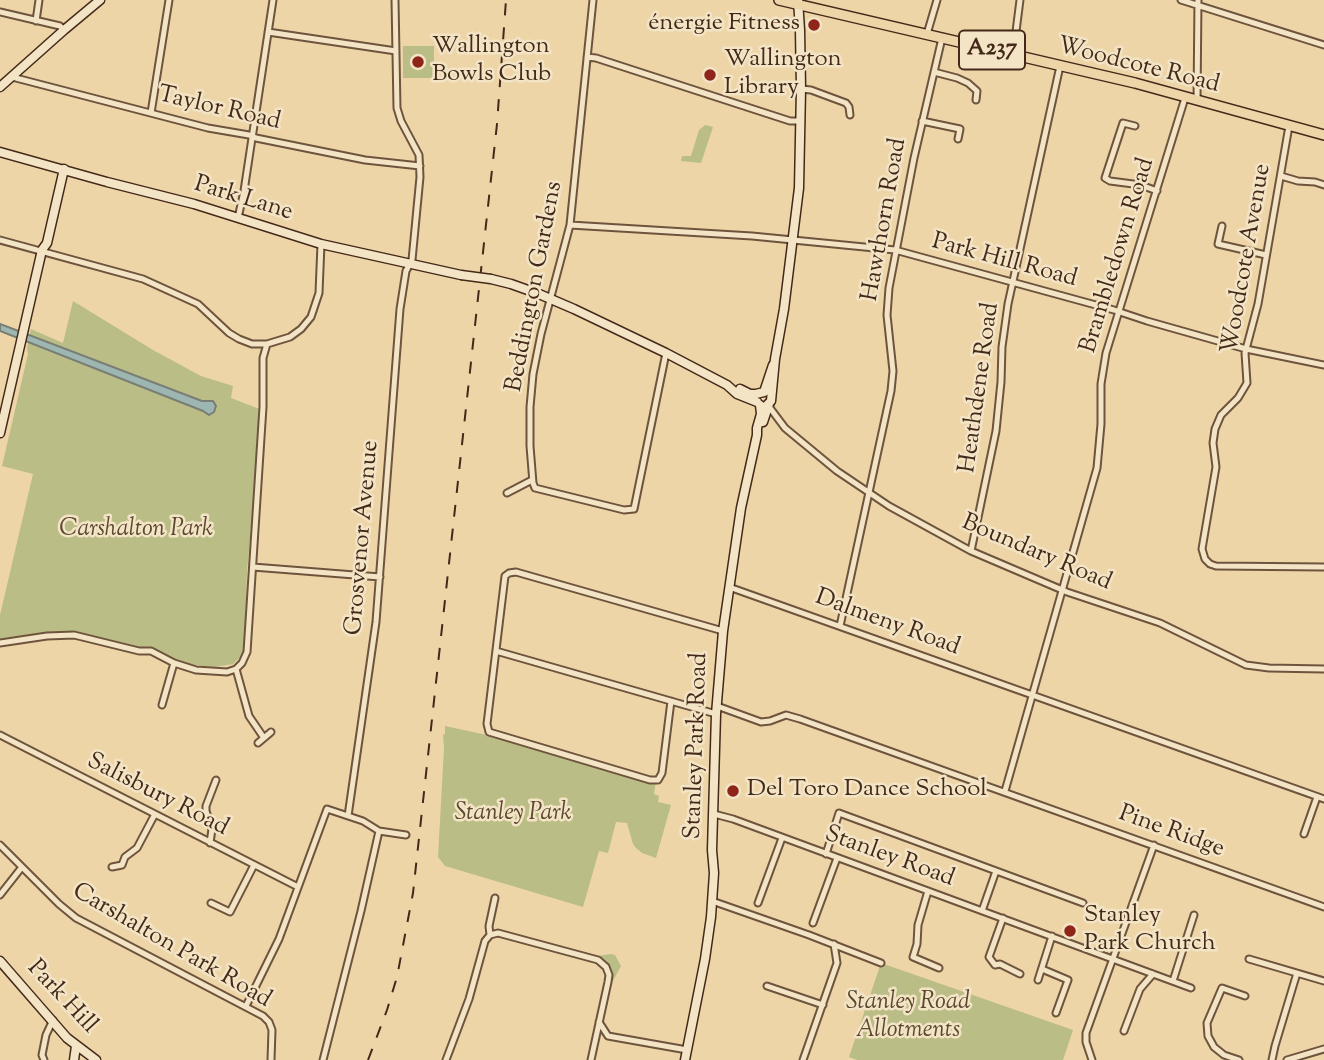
<!DOCTYPE html>
<html>
<head>
<meta charset="utf-8">
<style>
  body { margin:0 }
  canvas { display:block; background:#edd5a8 }
</style>
</head>
<body>
<canvas width="1324" height="1060"></canvas>
<script>
const context = document.querySelector('canvas').getContext('2d');
context.lineJoin = 'round';
function fillPath(path, color) {
  context.fillStyle = color;
  context.fill(path, 'evenodd');
}
function poly(rows) {
  const path = new Path2D();
  for (const r of rows) {
    path.moveTo(r[0], r[1]);
    for (let i = 2; i < r.length; i += 2) path.lineTo(r[i], r[i + 1]);
  }
  return path;
}
function trace(path, color, width, dash) {
  context.strokeStyle = color;
  context.lineWidth = width;
  context.lineCap = dash ? 'butt' : 'round';
  context.setLineDash(dash || []);
  context.stroke(path);
}
function write(font, color, halo, rows, align = 'center') {
  context.font = font + ' "Sorts Mill Goudy",serif';
  context.lineWidth = 5;
  context.setLineDash([]);
  context.textBaseline = 'middle';
  context.strokeStyle = halo;
  context.fillStyle = color;
  for (const [text, x, y, turn = 0] of rows) {
    context.save();
    context.translate(x, y);
    context.rotate((+turn || 0) * Math.PI / 180);
    context.textAlign = isNaN(turn) ? turn : align;
    if (halo) context.strokeText(text, 0, 0);
    context.fillText(text, 0, 0);
    context.restore();
  }
}
fillPath(poly([
  [403,46,434,46,434,78,403,78],
  [705,125,713,127,701,163,681,161,682,156,691,156,699,130],
  [73,301,153,350,201,376,233,386,231,398,262,410,247,571,244,653,233,664,215,667,176,663,139,650,74,633,62,633,0,642,0,615,33,474,2,466,28,354,27,348,31,329,63,343],
  [445,726,487,735,584,763,656,781,654,794,659,796,658,802,671,805,656,858,642,853,636,848,633,844,627,823,616,822,608,853,599,851,583,907,445,866,438,857,444,748,443,735,445,734],
  [611,954,615,955,621,966,613,981,608,986,609,969,590,957],
  [881,963,1073,1030,1063,1060,857,1060,849,1057]
]), '#babd86');
const water = poly([
  [0,324,202,401,213,401,216,406,214,412,209,415,203,411,0,331,0,324]
]);
fillPath(water, '#9db6b2');
trace(water, '#797e75', 2);
const street = poly([
  [593,0,570,225,541,334,533,374,530,407,530,446,533,483,535,488,624,510,634,509,666,353],
  [1181,0,1324,45],
  [0,12,60,26,64,30],
  [36,21,39,0],
  [268,32,396,51],
  [927,34,937,0],
  [1013,55,1020,0],
  [587,57,596,58,790,121,801,121],
  [934,72,957,78,968,83,977,91,976,100],
  [12,77,208,128,249,135,256,138,365,160,420,166],
  [801,89,811,90,846,103,849,107,850,115],
  [1197,101,1198,0],
  [151,113,169,0],
  [922,121,960,129,958,139],
  [1135,126,1123,123,1105,178,1110,181,1141,185,1157,191],
  [1289,126,1258,304,1245,353,1247,383,1238,398,1221,415,1215,429,1213,443,1216,467,1202,549,1205,559,1210,564,1216,566,1324,567],
  [1281,176,1298,181,1315,182,1324,185],
  [238,218,244,191,273,0],
  [570,225,752,236,895,250,1114,310,1147,321,1246,349,1324,365],
  [1222,226,1218,244,1266,255],
  [0,240,143,279,198,304,229,333,239,339,252,344,267,344,290,337,301,329,311,317,319,293,321,244],
  [770,404,770,408,785,428,837,471,889,506,971,551,1067,592,1160,623,1246,665,1269,668,1324,669],
  [507,493,532,480],
  [971,551,996,431,1001,382,1002,347,1008,304,1060,66],
  [253,567,380,577],
  [729,587,1324,799],
  [840,626,891,391,893,371,887,315,889,288,914,158,942,38],
  [0,643,47,636,74,635,139,651,151,651,174,663,196,670,227,672,236,669,242,663,247,652,263,407,263,358,267,344],
  [496,651,716,714],
  [236,669,249,716,264,738],
  [671,701,662,773,658,780,650,780,489,732,487,724,505,576,509,573,516,572,723,631],
  [162,705,174,663],
  [717,706,761,722,770,721,786,715,800,719,1324,907],
  [0,735,298,887],
  [258,743,271,732],
  [1005,791,1097,468,1101,424,1101,384,1106,353,1185,98],
  [714,814,733,819,1191,988],
  [348,816,376,622,400,309,406,271,412,260,420,177,419,155,401,121,397,108,395,0],
  [1304,834,1317,797],
  [210,843,212,829,206,811,206,806,216,780],
  [0,845,59,904,76,918,263,1016,269,1022,272,1030,271,1060],
  [826,854,839,813,1083,903],
  [112,867,122,865,125,857,137,848,155,814],
  [928,891,918,925,917,944,913,957,939,968],
  [0,895,22,867],
  [712,901,809,935,881,963],
  [211,903,230,912,254,865],
  [758,903,782,838],
  [982,911,996,871],
  [1003,918,989,957,995,965,1000,964,1020,974],
  [813,923,837,858],
  [490,935,498,933,598,960,606,967,609,975,608,982,591,1060],
  [1249,959,1324,981],
  [1042,969,1068,980,1056,1013],
  [1038,980,1052,936],
  [1173,981,1194,915],
  [767,986,823,1005],
  [246,1006,279,939,327,809,363,821,379,831,406,835],
  [599,1022,608,1036,687,1050],
  [1124,1031,1140,989,1153,974],
  [44,1060,42,1055,46,1035,53,1020],
  [323,1060,361,911,379,831],
  [446,1060,469,999,485,941,490,935,489,926,495,898],
  [803,1060,837,963,834,944],
  [1092,1060,1086,1042,1086,1033,1154,845],
  [1239,1060,1224,1055,1214,1047,1208,1036,1207,1023,1222,988,1245,996],
  [1272,1060,1275,1046,1297,973],
  [1287,1060,1324,1049]
]);
const secondary = poly([
  [0,87,64,30,100,0],
  [0,152,107,182,194,204,321,244,461,275],
  [491,279,511,284,539,294,574,309,666,353,727,385,737,394,757,402],
  [740,389,750,394,756,394,764,392],
  [764,392,773,365],
  [763,422,767,410,766,406,771,401,775,359,784,309,799,188,801,89,800,30,798,0],
  [0,433,42,250,47,243,64,169],
  [0,961,67,1038,96,1060],
  [74,1060,76,1046],
  [685,1060,705,959,711,917,714,873,712,850,716,714,723,631,741,508,757,435,757,428,761,414,760,405]
]);
const primary = poly([
  [779,0,1135,83,1324,135]
]);
trace(street, '#6e543d', 9);
trace(secondary, '#442919', 11);
trace(primary, '#442919', 12);
trace(street, '#f3e4c6', 5);
trace(secondary, '#f3e4c6', 8);
trace(primary, '#edd5a8', 9);
trace(poly([
  [368,1060,387,1010,397,977,413,893,497,124,506,0]
]), '#442919', 2, [12, 12]);
const secondaryBridge = poly([
  [461,275,491,279]
]);
trace(secondaryBridge, '#442919', 11, []);
trace(secondaryBridge, '#f3e4c6', 8);
for (const [x, y, r, color] of [
  [814,25,7,"#8f2418"],
  [418,62,7,"#8f2418"],
  [710,75,7,"#8f2418"],
  [733,791,7,"#8f2418"],
  [1070,931,7,"#8f2418"]
]) {
  const dot = new Path2D();
  dot.arc(x, y, r, 0, 2 * Math.PI);
  context.fillStyle = color;
  context.fill(dot);
  trace(dot, '#f3e4c6', 2.5);
}
for (const [x, y, w] of [
  [992,50,66]
]) {
  const box = new Path2D();
  box.roundRect(x - w / 2, y - 19.5, w, 39, 5);
  context.fillStyle = '#f3e4c6';
  context.fill(box);
  trace(box, '#442919', 2);
}
write('bold 23px', '#442919', null, [
  ["A237",992,50]
]);
write('24px', '#442919', '#f3e4c6', [
  ["énergie Fitness",800,25,"right"],
  ["Wallington",432,48],
  ["Bowls Club",432,76],
  ["Wallington",724,61],
  ["Library",724,89],
  ["Del Toro Dance School",747,791],
  ["Stanley",1084,917],
  ["Park Church",1084,945]
], 'left');
write('24px', '#442919', '#f3e4c6', [
  ["Woodcote Road",1138,67,14],
  ["Taylor Road",219,110,13],
  ["Park Lane",243,200,17],
  ["Hawthorn Road",886,220,-80],
  ["Brambledown Road",1119,256,-73],
  ["Woodcote Avenue",1248,259,-80],
  ["Park Hill Road",1004,262,15],
  ["Beddington Gardens",536,287,-79],
  ["Heathdene Road",981,388,-82],
  ["Grosvenor Avenue",364,538,-85],
  ["Boundary Road",1036,554,23],
  ["Dalmeny Road",887,624,20],
  ["Stanley Park Road",698,746,-88],
  ["Salisbury Road",157,796,27],
  ["Pine Ridge",1171,833,20],
  ["Stanley Road",889,858,20],
  ["Carshalton Park Road",171,947,30],
  ["Park Hill",61,998,47]
]);
write('italic 24px', '#5c472f', '#f3e4c6', [
  ["Carshalton Park",136,531],
  ["Stanley Park",513,815],
  ["Stanley Road",908,1004],
  ["Allotments",908,1032]
]);
</script>
</body>
</html>
